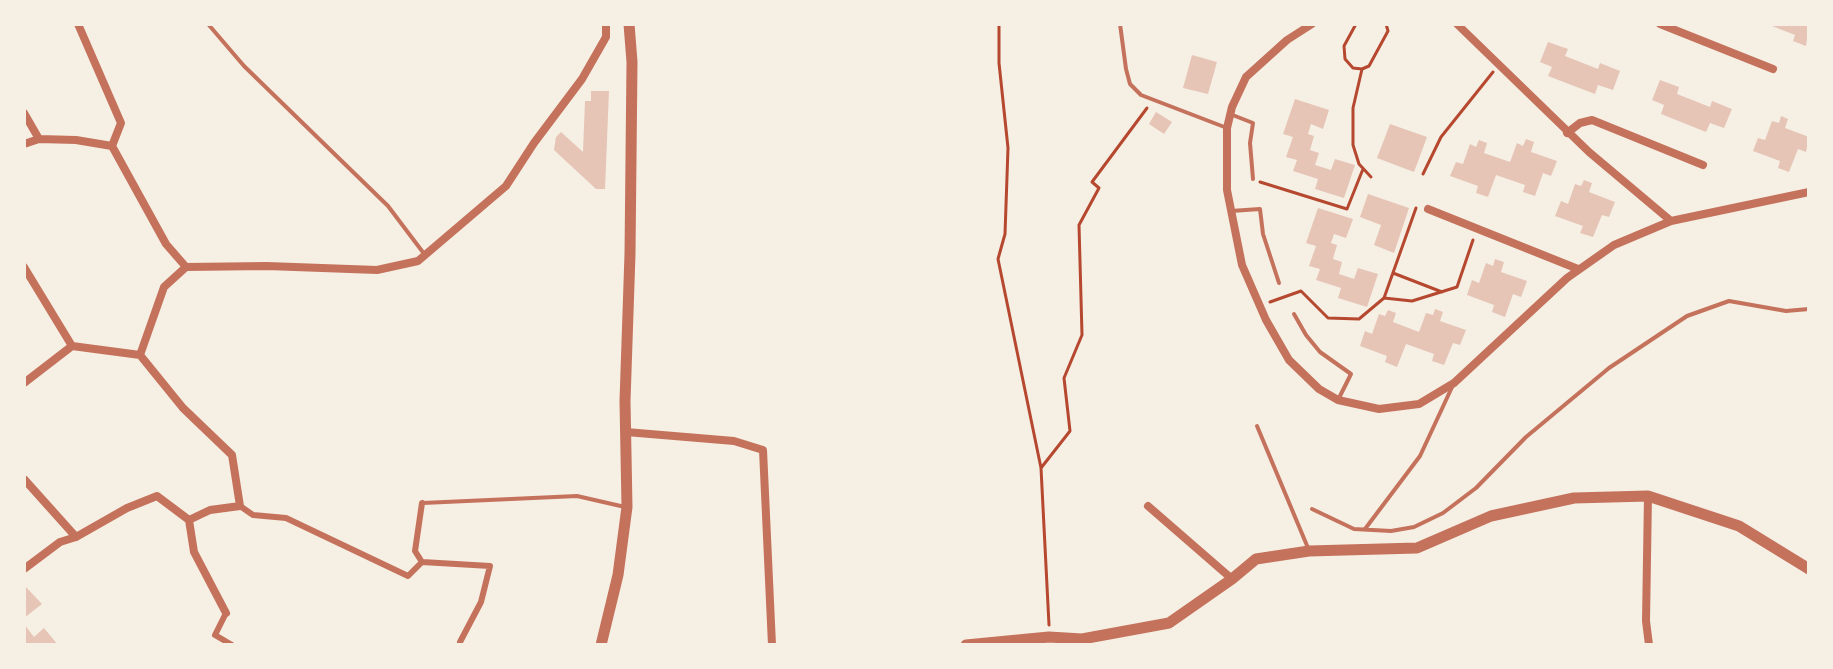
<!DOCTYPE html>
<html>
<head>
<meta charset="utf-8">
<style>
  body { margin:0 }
  #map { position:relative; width:1833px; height:669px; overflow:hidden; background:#f6efe4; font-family:"Varela Round",sans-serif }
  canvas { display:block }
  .frame { position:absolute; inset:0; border:26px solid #f6efe4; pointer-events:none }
</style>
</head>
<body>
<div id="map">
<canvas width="1833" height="669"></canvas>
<div class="frame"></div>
</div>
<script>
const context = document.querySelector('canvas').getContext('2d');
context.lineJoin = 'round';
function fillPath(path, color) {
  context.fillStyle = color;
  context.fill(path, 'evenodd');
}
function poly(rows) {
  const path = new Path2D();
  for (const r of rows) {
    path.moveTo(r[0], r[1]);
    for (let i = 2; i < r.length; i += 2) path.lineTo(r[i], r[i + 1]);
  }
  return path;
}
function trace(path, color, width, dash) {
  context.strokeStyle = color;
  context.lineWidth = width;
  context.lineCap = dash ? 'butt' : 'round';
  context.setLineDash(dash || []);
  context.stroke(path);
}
fillPath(poly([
  [1767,24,1809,24,1806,46,1793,41,1795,35],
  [1548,42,1568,49,1565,56,1598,69,1600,63,1620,71,1613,90,1598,85,1595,94,1548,76,1552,67,1540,62],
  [1192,55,1217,62,1208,94,1183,88],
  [1660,80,1679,87,1677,94,1710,107,1712,101,1732,109,1724,128,1710,123,1706,132,1661,114,1664,105,1652,100],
  [591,91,609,91,605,189,596,189,554,150,556,137,561,132,583,152,585,101,591,101],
  [1295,99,1329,110,1323,129,1311,124,1308,134,1314,136,1310,150,1319,153,1315,165,1331,170,1335,159,1355,165,1344,198,1315,189,1318,179,1293,171,1297,160,1286,157,1293,137,1283,134],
  [1156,112,1172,122,1164,134,1149,124],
  [1781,116,1788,119,1785,128,1809,137,1806,152,1798,149,1789,172,1778,168,1780,161,1753,151,1758,138,1765,140,1772,121,1779,123],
  [1390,124,1427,137,1414,172,1377,158],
  [1526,139,1534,142,1531,152,1557,161,1551,176,1543,173,1535,196,1523,192,1525,185,1496,175,1488,197,1476,193,1478,186,1450,176,1456,162,1463,164,1470,144,1476,147,1479,140,1487,143,1484,153,1510,162,1517,143,1523,146],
  [1584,180,1592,183,1589,192,1615,202,1609,217,1602,215,1593,237,1580,233,1583,226,1555,216,1561,201,1568,204,1575,184,1581,186],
  [1368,194,1409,208,1394,253,1374,245,1381,225,1360,217],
  [1318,208,1353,219,1346,238,1334,234,1331,243,1337,245,1333,259,1342,262,1339,274,1354,279,1358,268,1378,274,1367,307,1338,298,1341,288,1316,280,1320,269,1309,266,1316,246,1306,243],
  [1495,259,1504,262,1501,272,1527,281,1521,297,1513,294,1505,317,1492,312,1494,305,1467,295,1472,280,1479,283,1486,263,1493,266],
  [1435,309,1443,312,1440,321,1466,330,1460,345,1453,343,1444,365,1432,361,1434,354,1406,344,1397,367,1385,362,1387,356,1360,346,1365,331,1372,334,1379,314,1385,316,1388,310,1396,313,1393,322,1419,332,1426,313,1433,315],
  [24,585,42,604,24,618],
  [24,624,34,637,44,628,58,645,24,645]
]), '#e6c5b7');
trace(poly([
  [999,24,999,63,1008,148,1005,234,998,259,1041,468,1049,625],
  [1356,24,1344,46,1345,59,1353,68,1362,69,1369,66,1388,31,1386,24],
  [1362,69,1353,108,1353,145,1359,164,1371,177],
  [1423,174,1441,137,1493,72],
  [1260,182,1347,209,1363,169],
  [1393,273,1442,292],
  [1384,298,1416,208],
  [1270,302,1301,291,1328,318,1359,319,1384,298,1412,301,1457,287,1473,240],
  [1041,468,1070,431,1064,378,1082,335,1079,225,1099,188,1092,182,1147,108]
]), '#b5482f', 3);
trace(poly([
  [208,24,244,66,388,206,425,255],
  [1120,24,1126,69,1130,84,1141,95,1227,128],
  [1230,114,1253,123,1250,143,1253,179],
  [1231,211,1260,209,1263,234,1279,283],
  [1294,314,1306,335,1320,352,1351,374,1338,400],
  [1257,426,1308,548],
  [423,503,577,496,625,507],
  [1312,509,1354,529,1391,531,1414,527,1443,513,1476,488,1526,437,1609,368,1687,316,1729,301,1786,311,1809,309],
  [1365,529,1420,456,1453,385]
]), '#c5725c', 4);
trace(poly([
  [240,506,253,515,286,518,408,576,422,562,490,566,481,602,460,642],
  [422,562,415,551,422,503],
  [226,613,215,635,232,645]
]), '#c5725c', 6);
trace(poly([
  [78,24,121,123,112,146],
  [1312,24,1287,40,1246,77,1232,107,1227,128,1227,190,1242,265,1266,320,1289,360,1319,389,1338,400,1379,409,1419,404,1454,383,1567,278,1614,245,1671,221,1809,192],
  [1457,24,1589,152,1671,221],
  [1660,24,1773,69],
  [24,113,39,139,76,140,112,146],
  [1567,133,1580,123,1592,120,1703,165],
  [24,144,39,139],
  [112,146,166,244,186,267],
  [1428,209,1578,269],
  [24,267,72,346],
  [186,267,267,266,377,270,418,261,506,186,534,143,582,79,606,37,606,24],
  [24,383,72,346,140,355,164,287,186,267],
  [626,432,734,441,763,450,772,645],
  [24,479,76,537],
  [1648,496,1646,621,1649,645],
  [1148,506,1232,579],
  [189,520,194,552,226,613],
  [24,569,60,542,76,537,127,508,157,496,189,520,210,510,240,506,232,455,183,408,140,355]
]), '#c5725c', 8);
trace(poly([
  [601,645,618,575,627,507,625,401,630,254,632,62,629,24],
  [966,645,1049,637,1082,639,1169,623,1232,579,1256,559,1309,551,1417,548,1491,516,1574,498,1648,496,1739,526,1809,569]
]), '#c5725c', 11);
</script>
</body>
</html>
